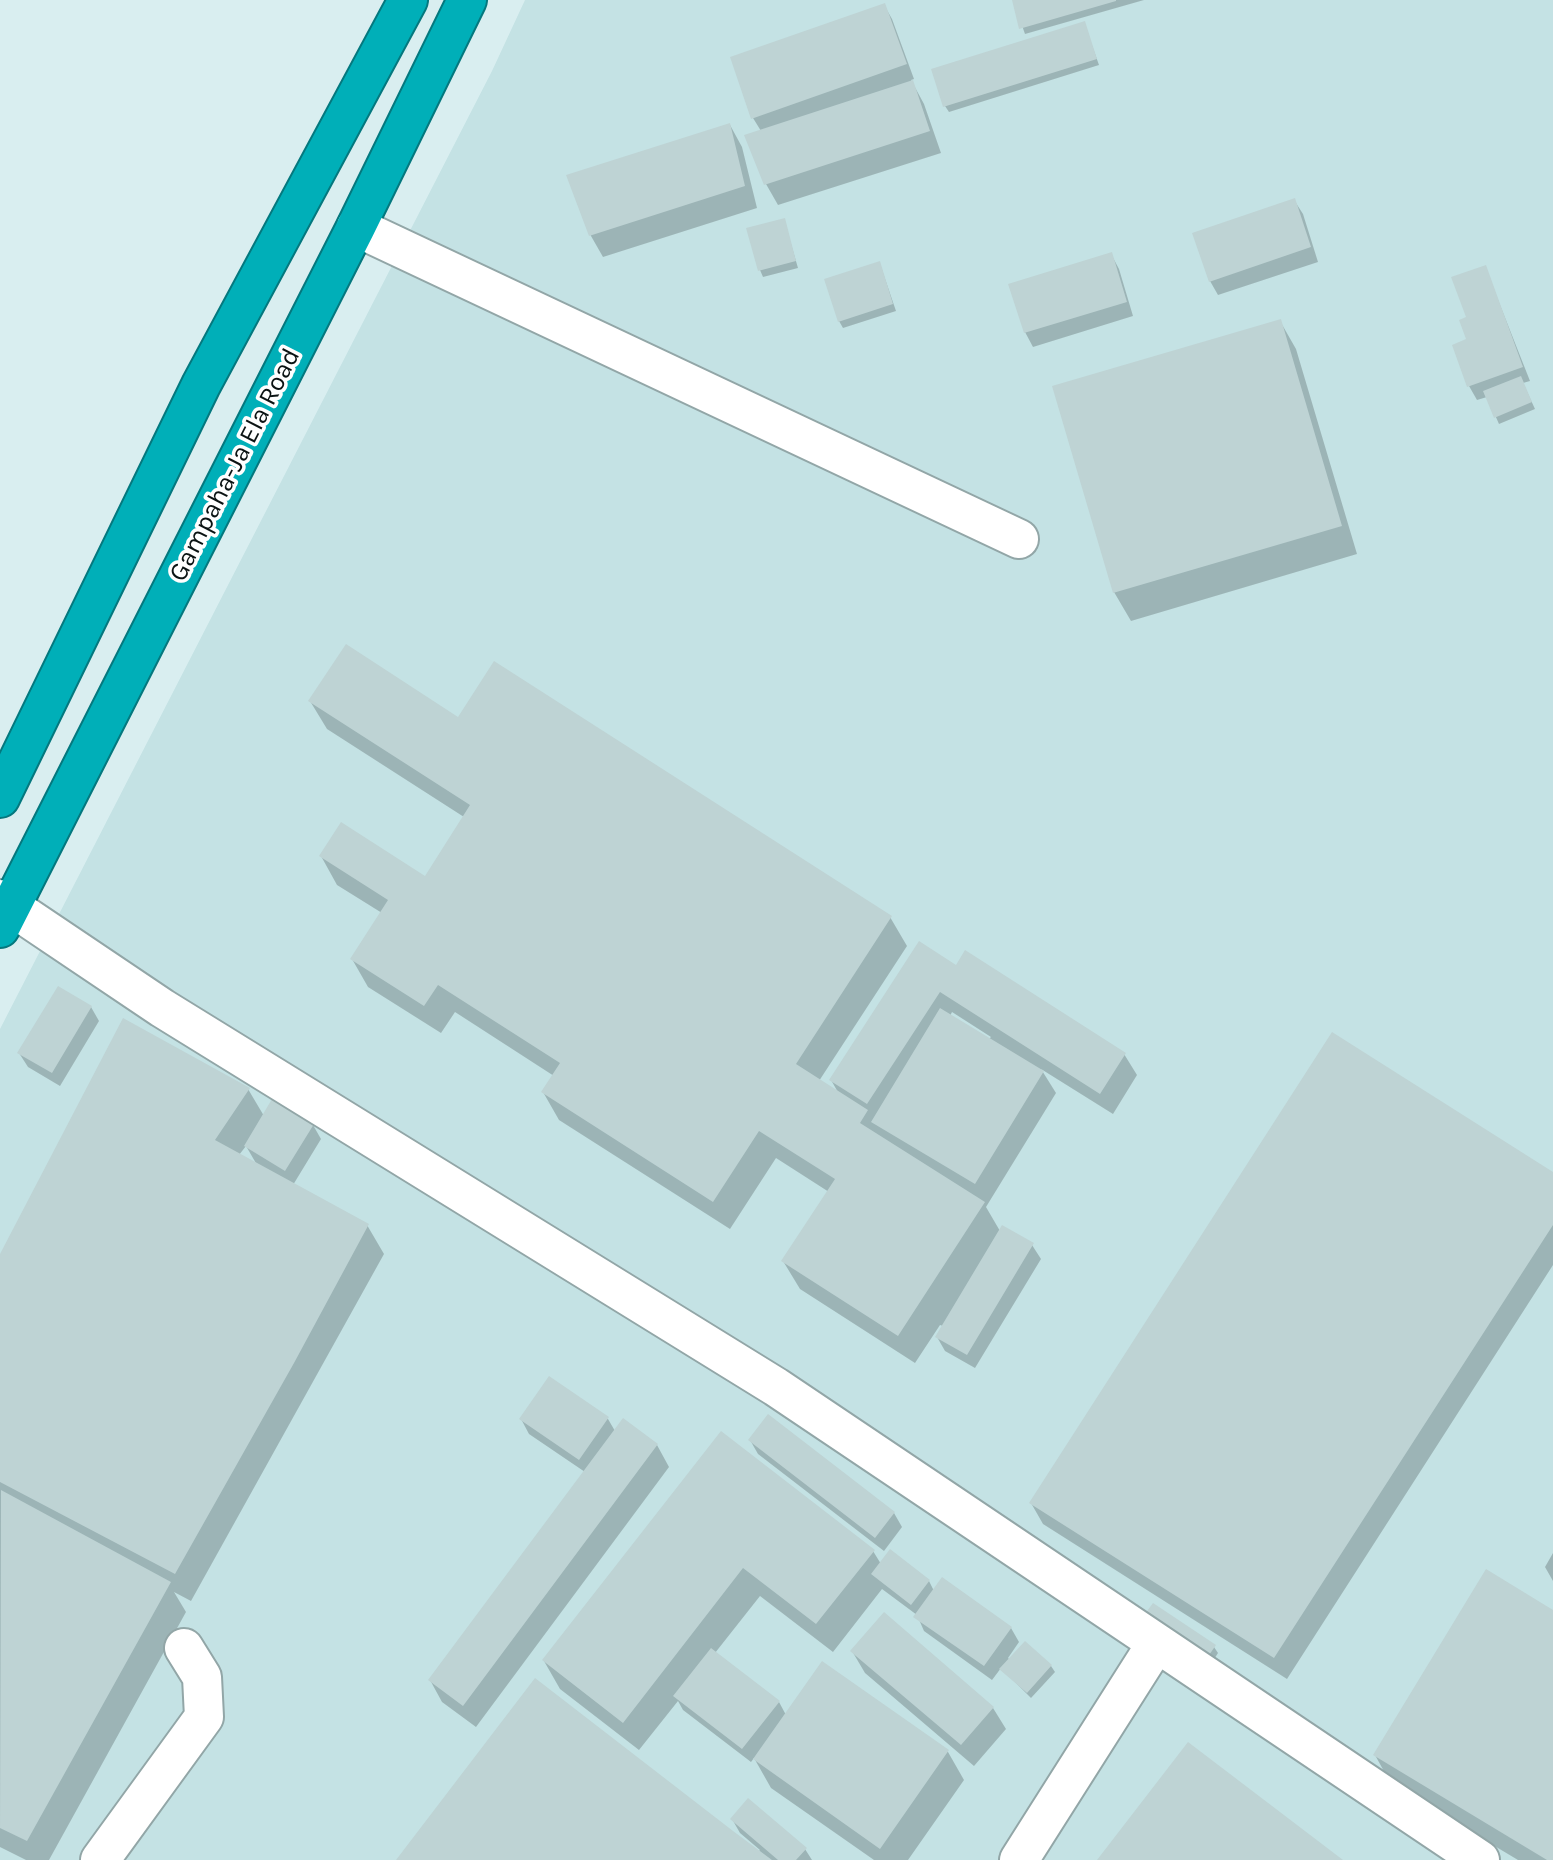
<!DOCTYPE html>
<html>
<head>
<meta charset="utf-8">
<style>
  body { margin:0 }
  canvas { display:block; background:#d9eef0 }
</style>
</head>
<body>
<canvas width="1553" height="1860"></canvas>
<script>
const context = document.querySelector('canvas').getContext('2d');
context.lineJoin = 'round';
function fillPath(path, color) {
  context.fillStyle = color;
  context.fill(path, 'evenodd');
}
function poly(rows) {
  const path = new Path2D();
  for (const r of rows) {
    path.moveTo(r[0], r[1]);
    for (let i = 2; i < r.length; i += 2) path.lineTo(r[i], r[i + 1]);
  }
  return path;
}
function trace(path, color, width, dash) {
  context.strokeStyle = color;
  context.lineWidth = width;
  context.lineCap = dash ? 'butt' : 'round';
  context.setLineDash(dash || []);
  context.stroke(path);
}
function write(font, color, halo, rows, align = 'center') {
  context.font = font + ' Karla,sans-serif';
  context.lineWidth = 7;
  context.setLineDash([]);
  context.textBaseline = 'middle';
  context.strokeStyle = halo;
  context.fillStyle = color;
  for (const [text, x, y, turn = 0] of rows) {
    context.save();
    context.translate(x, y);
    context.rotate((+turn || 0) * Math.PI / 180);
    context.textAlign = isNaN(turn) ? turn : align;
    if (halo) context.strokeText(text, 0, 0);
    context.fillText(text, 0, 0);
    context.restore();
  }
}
fillPath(poly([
  [525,0,1553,0,1553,1860,0,1860,0,1029,492,71]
]), '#c4e2e4');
fillPath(poly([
  [1013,0,1144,0,1025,34],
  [884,5,892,19,914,79,911,80,924,104,941,153,778,205,766,184,761,131,753,118],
  [1084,23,1099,65,949,112,945,106],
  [730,125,742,147,757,208,603,257,591,236,568,177],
  [1294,200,1303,214,1318,262,1218,295,1210,281],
  [784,220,798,268,763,277,760,270],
  [1111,254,1119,269,1133,316,1033,347,1025,332],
  [1485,267,1530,381,1523,383,1535,409,1499,424,1487,397,1477,400,1469,386,1468,318],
  [882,270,896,311,843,328,839,321],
  [1280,321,1296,349,1357,554,1131,621,1114,592],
  [310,701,459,719,890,917,907,946,819,1081,839,1094,831,1080,957,967,1124,1054,1137,1075,1113,1114,1041,1069,1056,1093,986,1207,1000,1231,1032,1245,1041,1259,975,1368,945,1351,937,1337,943,1326,940,1325,915,1363,800,1289,783,1261,829,1192,776,1158,730,1229,559,1120,543,1092,554,1076,455,1012,441,1033,368,987,352,959,382,913,337,885,321,856,425,878,464,817,327,729],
  [952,1012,991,1037,989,1039,950,1016],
  [91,1007,99,1021,60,1086,28,1067,19,1053],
  [248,1089,264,1116,313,1125,321,1139,293,1185,367,1225,384,1254,191,1601,174,1592,186,1612,49,1860,26,1860,0,1847,0,1258],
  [246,1146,257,1165,239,1155],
  [1553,1174,1553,1265,1287,1679,1043,1524,1031,1503],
  [521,1419,608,1419,615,1431,657,1445,669,1467,476,1727,442,1702,430,1680,585,1472,529,1434],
  [721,1434,873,1551,881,1564,929,1581,934,1591,1011,1628,1019,1642,1008,1658,1010,1660,1051,1666,1055,1672,1031,1698,1001,1668,992,1680,924,1631,917,1615,882,1589,833,1652,760,1596,715,1653,779,1702,786,1715,823,1664,948,1752,964,1780,908,1860,874,1860,771,1788,754,1758,751,1762,683,1710,678,1701,639,1750,560,1689,544,1661],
  [750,1440,894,1513,902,1527,884,1551,758,1454],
  [1553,1553,1553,1581,1545,1567],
  [1553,1612,1553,1860,1518,1860,1391,1784,1375,1755],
  [1148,1625,1214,1647,1218,1653,1209,1667],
  [852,1651,993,1708,1006,1729,974,1766,865,1673],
  [732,1819,805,1849,812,1860,398,1860,758,1852,760,1850,740,1833]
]), '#0003');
fillPath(poly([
  [1012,0,1116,0,1116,1,1019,29],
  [885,3,907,64,751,119,730,57],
  [1085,21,1097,59,943,107,931,69],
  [913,80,930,131,764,185,744,135],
  [730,123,745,186,589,236,566,175],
  [1295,198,1311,247,1209,282,1192,233],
  [785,218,796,261,758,271,746,228],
  [1112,252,1127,302,1024,333,1008,284],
  [880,261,893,304,838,322,824,279],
  [1486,265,1523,367,1467,387,1452,345,1466,339,1459,320,1466,317,1451,277],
  [1281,319,1342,526,1113,593,1052,386],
  [1521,376,1532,402,1494,418,1483,391],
  [346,644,458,717,494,661,892,916,796,1064,868,1110,860,1123,985,1202,898,1336,781,1261,835,1179,759,1131,713,1202,541,1092,560,1063,438,985,424,1006,350,959,388,900,319,856,341,822,425,876,470,805,308,701],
  [919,941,956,965,965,950,1126,1053,1100,1094,940,992,867,1104,829,1080],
  [58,986,92,1006,52,1073,17,1053],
  [940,1008,1044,1071,975,1184,871,1122],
  [123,1018,250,1088,215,1140,369,1224,294,1363,175,1574,0,1482,0,1254],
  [1332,1032,1553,1172,1553,1225,1274,1658,1029,1503],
  [272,1099,314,1124,285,1171,244,1146],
  [1002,1225,1034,1243,967,1355,935,1337],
  [549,1376,609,1417,579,1460,519,1419],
  [768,1414,895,1512,875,1538,748,1440],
  [623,1418,658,1444,463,1706,428,1680],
  [721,1431,875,1550,816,1624,743,1568,623,1723,542,1660],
  [1,1490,171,1582,27,1841,0,1828],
  [890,1549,930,1580,911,1605,871,1574],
  [1486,1569,1553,1610,1553,1860,1547,1860,1373,1755],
  [942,1577,1012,1627,984,1666,913,1617],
  [1153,1603,1216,1645,1205,1661,1142,1618],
  [884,1612,994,1707,961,1745,850,1651],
  [1025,1641,1052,1665,1027,1693,999,1669],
  [711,1648,780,1701,742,1749,673,1696],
  [822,1661,949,1750,880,1849,753,1759],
  [535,1678,733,1831,772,1860,396,1860],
  [1188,1742,1343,1860,1097,1860],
  [748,1798,807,1848,796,1860,778,1860,730,1819]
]), '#bed3d4');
const minor = poly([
  [356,227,1019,539],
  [0,899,162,1008,776,1387,1480,1860],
  [100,1860,204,1717,202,1677,184,1648],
  [1019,1860,1156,1644]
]);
const highway = poly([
  [0,798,201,385,408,0],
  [0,928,356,227,467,0]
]);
trace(minor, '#92a6a7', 42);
trace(highway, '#04787e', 42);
trace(minor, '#fff', 38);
trace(highway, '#00afb8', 38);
write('26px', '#0b1313', '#fff', [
  ["Gampaha-Ja Ela Road",235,465,-63]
]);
</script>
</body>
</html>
